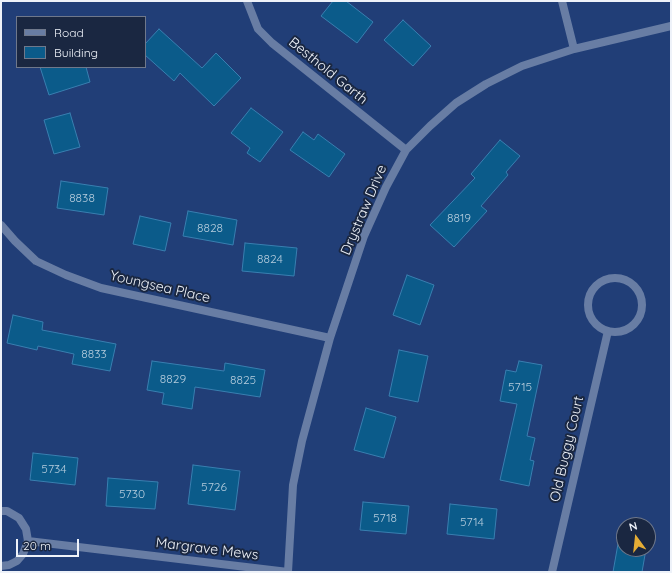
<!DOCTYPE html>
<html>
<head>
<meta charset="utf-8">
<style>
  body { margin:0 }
  #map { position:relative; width:672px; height:573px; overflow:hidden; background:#213e77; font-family:Quicksand,sans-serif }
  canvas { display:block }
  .frame { position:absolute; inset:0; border:2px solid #eef2f9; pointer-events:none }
  .legend { position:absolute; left:16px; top:16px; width:130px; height:52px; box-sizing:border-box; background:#1a2741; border:1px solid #6f788b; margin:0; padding:5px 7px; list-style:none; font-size:12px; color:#eef2f9 }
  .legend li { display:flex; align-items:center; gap:8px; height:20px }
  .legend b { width:20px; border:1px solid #6f788b }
  .north { position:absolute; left:616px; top:517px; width:40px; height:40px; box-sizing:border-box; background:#1a2741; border:1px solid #6f788b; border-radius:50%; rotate:345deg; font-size:11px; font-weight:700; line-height:16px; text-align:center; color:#eef2f9 }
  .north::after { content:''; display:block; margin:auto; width:14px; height:18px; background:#e5ad35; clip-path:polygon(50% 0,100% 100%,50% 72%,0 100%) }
  .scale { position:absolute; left:16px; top:539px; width:63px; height:18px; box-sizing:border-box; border:2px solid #eef2f9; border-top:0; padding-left:5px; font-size:12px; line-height:14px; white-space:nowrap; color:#eef2f9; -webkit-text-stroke:3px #1a2741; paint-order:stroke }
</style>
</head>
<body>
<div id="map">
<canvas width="672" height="573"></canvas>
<div class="frame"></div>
<ul class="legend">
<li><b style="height:5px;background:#687da4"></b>Road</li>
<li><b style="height:11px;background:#0b5b8a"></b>Building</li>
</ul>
<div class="north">N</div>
<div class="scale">20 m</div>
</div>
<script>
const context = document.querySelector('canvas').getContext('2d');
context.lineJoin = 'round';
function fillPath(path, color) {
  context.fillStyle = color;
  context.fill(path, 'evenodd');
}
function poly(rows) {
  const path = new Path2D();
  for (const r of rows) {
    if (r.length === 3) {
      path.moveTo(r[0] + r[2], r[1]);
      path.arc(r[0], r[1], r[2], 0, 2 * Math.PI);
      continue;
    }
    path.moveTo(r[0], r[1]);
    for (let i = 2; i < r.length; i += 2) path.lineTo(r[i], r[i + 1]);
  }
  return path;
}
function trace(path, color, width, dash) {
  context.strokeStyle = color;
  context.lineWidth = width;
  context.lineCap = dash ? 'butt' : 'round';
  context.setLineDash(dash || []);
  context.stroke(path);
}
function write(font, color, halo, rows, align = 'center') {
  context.font = font + ' Quicksand,sans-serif';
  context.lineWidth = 4;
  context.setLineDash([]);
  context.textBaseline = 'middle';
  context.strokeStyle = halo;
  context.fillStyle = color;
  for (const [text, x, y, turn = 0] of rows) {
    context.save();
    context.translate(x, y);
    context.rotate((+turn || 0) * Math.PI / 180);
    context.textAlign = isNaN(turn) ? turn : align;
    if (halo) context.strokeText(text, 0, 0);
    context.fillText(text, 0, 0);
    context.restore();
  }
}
const building = poly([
  [333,1,346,1,373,22,357,43,321,16,333,1],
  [403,20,431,46,413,66,384,40,403,20],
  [159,29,202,68,216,53,241,78,214,106,180,73,174,81,145,55,145,44,159,29],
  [40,67,86,67,90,82,49,95,40,67],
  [251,108,283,132,260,162,247,153,250,148,231,133,251,108],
  [70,113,80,147,54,154,44,120,70,113],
  [303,132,314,140,318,134,345,154,329,177,290,150,303,132],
  [500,140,520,156,506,172,508,175,481,206,487,211,454,247,430,225,475,178,471,174,500,140],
  [61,181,108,188,104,215,57,208,61,181],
  [188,211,237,220,233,245,183,236,188,211],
  [140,216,171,223,165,251,133,244,140,216],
  [245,243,297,248,294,276,242,271,245,243],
  [407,275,434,285,420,325,393,315,407,275],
  [13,315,43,322,42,330,116,344,110,371,72,364,74,354,38,346,37,350,7,343,13,315],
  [399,350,428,356,418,402,389,396,399,350],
  [152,361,224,371,225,363,265,370,260,397,195,387,192,409,162,404,164,393,147,390,152,361],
  [519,361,542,365,527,436,535,438,530,460,534,461,529,486,500,480,517,404,500,401,506,370,516,372,519,361],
  [366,408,396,417,384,458,354,450,366,408],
  [33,453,78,458,75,485,30,480,33,453],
  [193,465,240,471,235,510,188,504,193,465],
  [108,478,158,482,155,509,106,506,108,478],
  [363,502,409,506,406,534,360,530,363,502],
  [450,504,497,509,494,539,447,534,450,504],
  [621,527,624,528,624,549,646,549,642,572,613,572,621,527]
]);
fillPath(building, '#0b5b8a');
trace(building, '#397fb0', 1);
trace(poly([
  [247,1,258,29,272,43,406,150],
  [562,1,574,49],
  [1,225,15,241,36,261,66,275,101,288,330,338],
  [615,305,27],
  [1,511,7,511,19,518,26,529,28,541,23,554,17,561,9,565,1,566],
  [28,541,288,572,293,485,302,441,330,338,364,236,386,187,406,150,430,126,456,103,486,84,522,66,574,49,671,26],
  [552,572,608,331]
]), '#687da4', 8);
write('12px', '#b5ccdd', null, [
  ["8838",82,198],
  ["8819",459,218],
  ["8828",210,228],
  ["8824",270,259],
  ["8833",94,354],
  ["8829",173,379],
  ["8825",243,380],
  ["5715",520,387],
  ["5734",54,469],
  ["5726",214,487],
  ["5730",132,494],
  ["5718",385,518],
  ["5714",472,522]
]);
write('14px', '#eef2f9', '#1a2741', [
  ["Besthold Garth",328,71,39],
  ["Drystraw Drive",364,210,-67],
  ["Youngsea Place",160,287,13],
  ["Old Buggy Court",567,449,-77],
  ["Margrave Mews",207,549,7]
]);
</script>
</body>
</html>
